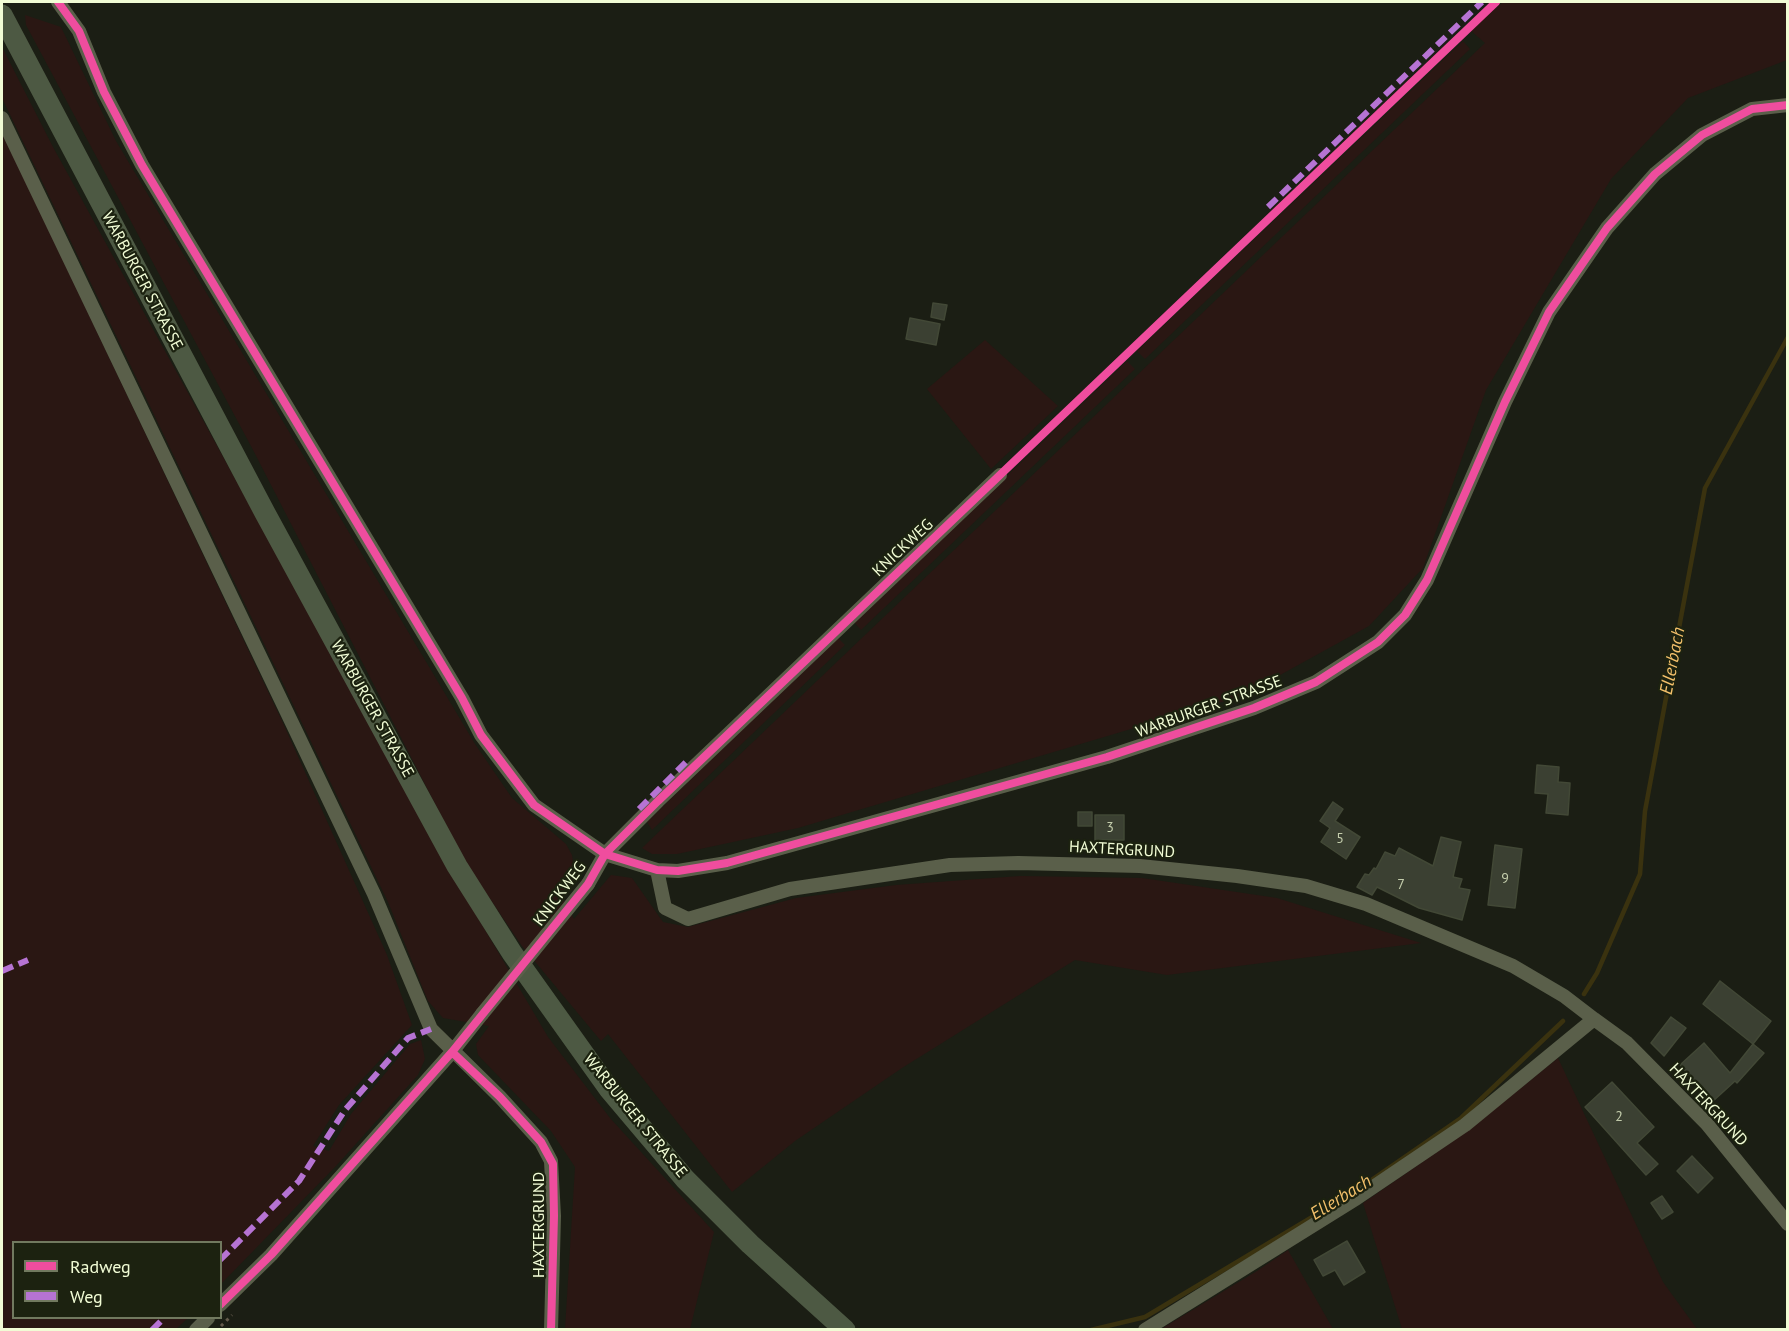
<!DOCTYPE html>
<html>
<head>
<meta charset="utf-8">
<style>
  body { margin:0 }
  #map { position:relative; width:1789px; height:1331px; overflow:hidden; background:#1b1e14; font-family:"PT Sans",sans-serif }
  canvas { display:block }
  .frame { position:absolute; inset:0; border:3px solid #f1fcd5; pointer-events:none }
  .legend { position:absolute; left:12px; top:1241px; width:210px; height:78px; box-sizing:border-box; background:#1c2210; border:2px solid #71795f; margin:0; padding:8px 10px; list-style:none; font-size:18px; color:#f1fcd5 }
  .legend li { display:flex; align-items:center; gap:12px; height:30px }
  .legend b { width:30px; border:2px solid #71795f }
</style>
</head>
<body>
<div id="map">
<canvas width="1789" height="1331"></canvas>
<div class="frame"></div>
<ul class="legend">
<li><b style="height:8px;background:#ef4d9e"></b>Radweg</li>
<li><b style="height:8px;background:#b673d3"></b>Weg</li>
</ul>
</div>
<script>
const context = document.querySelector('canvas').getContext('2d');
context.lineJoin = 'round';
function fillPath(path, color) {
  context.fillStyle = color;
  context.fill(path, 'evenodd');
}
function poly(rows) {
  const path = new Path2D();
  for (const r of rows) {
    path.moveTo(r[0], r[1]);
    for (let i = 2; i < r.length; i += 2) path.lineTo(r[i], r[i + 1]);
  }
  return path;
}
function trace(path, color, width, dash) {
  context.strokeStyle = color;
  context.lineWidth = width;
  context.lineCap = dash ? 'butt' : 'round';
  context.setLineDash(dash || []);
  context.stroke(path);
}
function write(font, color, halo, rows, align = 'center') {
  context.font = font + ' "PT Sans",sans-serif';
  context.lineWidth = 4.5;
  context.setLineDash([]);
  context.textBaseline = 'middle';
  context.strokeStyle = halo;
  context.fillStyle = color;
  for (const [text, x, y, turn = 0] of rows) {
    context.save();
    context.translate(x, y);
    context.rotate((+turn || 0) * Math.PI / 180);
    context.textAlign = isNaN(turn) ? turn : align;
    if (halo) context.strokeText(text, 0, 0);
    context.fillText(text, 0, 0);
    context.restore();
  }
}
fillPath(poly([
  [1503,2,1787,2,1787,60,1688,98,1611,179,1486,390,1423,568,1369,626,1242,696,798,828,677,854,652,854,642,848,1485,43,1470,30],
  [25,15,61,27,116,141,475,744,512,798,566,844,572,855,575,875,561,896,574,919,611,875,632,878,663,922,688,927,796,898,896,885,1020,876,1142,878,1277,898,1421,943,1167,975,1075,960,902,1068,795,1141,732,1192,608,1034,601,1041,522,946,465,862,252,448,26,25],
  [1463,41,1470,49,1145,359,1137,351],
  [2,47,53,147,451,872,548,1037,610,1118,714,1232,690,1329,565,1329,575,1167,551,1131,478,1055,476,1044,489,1026,443,1018,428,1001,388,902,2,98],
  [2,132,283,723,387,955,412,1025,339,1105,313,1146,329,1151,351,1114,410,1044,421,1040,425,1059,418,1075,336,1166,221,1284,220,1242,14,1242,14,1318,188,1318,176,1329,2,1329],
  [985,340,1058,406,991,469,927,389],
  [1127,361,1135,369,861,630,854,622],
  [837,637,845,645,652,830,647,822],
  [1558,1058,1663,1282,1697,1329,1402,1329,1363,1203,1469,1130],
  [1288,1250,1333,1329,1161,1329,1257,1271]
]), '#2a1713');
trace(poly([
  [1584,994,1597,973,1640,874,1645,811,1705,488,1788,337],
  [1091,1330,1145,1317,1354,1192,1461,1118,1563,1021]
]), '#3a320f', 4.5);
const building = poly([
  [933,303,947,305,944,320,931,317,933,303],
  [910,318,940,324,936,345,906,339,910,318],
  [1537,765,1559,767,1558,782,1570,783,1568,815,1546,813,1548,794,1535,793,1537,765],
  [1333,802,1343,809,1335,821,1360,837,1346,859,1321,842,1330,828,1320,821,1333,802],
  [1078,812,1092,812,1092,826,1078,826,1078,812],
  [1095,815,1124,815,1124,840,1095,840,1095,815],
  [1441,837,1461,842,1453,877,1462,879,1459,888,1470,890,1462,920,1419,908,1377,887,1372,895,1357,887,1365,874,1369,875,1374,868,1376,869,1385,852,1395,856,1399,848,1433,866,1441,837],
  [1495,845,1522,849,1515,908,1488,905,1495,845],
  [1720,981,1771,1021,1753,1044,1703,1004,1720,981],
  [1671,1017,1686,1028,1664,1056,1651,1043,1671,1017],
  [1704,1043,1730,1073,1753,1044,1764,1053,1737,1083,1735,1081,1712,1102,1680,1065,1704,1043],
  [1612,1082,1654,1127,1637,1143,1658,1164,1646,1175,1585,1107,1612,1082],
  [1692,1156,1713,1178,1698,1193,1677,1171,1692,1156],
  [1662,1196,1673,1212,1662,1219,1651,1203,1662,1196],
  [1347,1241,1365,1272,1344,1285,1335,1270,1323,1276,1314,1260,1347,1241]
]);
fillPath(building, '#3b4032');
trace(building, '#424836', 1.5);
trace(poly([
  [221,1326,232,1315]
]), '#635a4b', 3, [3, 4.5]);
trace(poly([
  [58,2,79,31,104,92,142,165,462,698,481,735,534,805,605,854,657,870,678,871,727,863,1107,757,1254,708,1316,682,1378,642,1405,615,1427,580,1505,402,1549,312,1607,228,1655,174,1702,135,1752,109,1788,105],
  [2,118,374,894,431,1029,500,1097,541,1142,551,1161,554,1216,551,1330],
  [657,870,665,908,688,919,790,889,950,865,1018,863,1140,866,1237,876,1306,886,1366,904,1513,966,1564,996,1594,1019,1627,1043,1707,1124,1788,1224],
  [588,884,605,854,658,801,1000,475],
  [220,1305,271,1255,452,1052,482,1014],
  [196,1330,208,1318],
  [1145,1330,1357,1198,1465,1125,1594,1019]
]), '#5a5f4a', 14);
trace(poly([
  [2,15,265,513,457,866,512,953,609,1089,685,1179,750,1244,845,1330]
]), '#4d5943', 21);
trace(poly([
  [482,1014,588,884]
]), '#5a5f4a', 14);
trace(poly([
  [1268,207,1482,2],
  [639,809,688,760],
  [2,971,28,960],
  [220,1260,299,1181,345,1110,408,1038,431,1029],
  [152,1330,164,1318]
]), '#b673d3', 6, [12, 6]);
trace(poly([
  [58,2,79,31,104,92,142,165,462,698,481,735,534,805,605,854,657,870,678,871,727,863,1107,757,1254,708,1316,682,1378,642,1405,615,1427,580,1505,402,1549,312,1607,228,1655,174,1702,135,1752,109,1788,105],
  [452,1052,500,1097,541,1142,553,1164,554,1216,551,1330],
  [220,1305,271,1255,452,1052,588,884,605,854,658,801,1496,2]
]), '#ef4d9e', 8);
write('14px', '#c4cdac', null, [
  ["3",1110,828],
  ["5",1340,839],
  ["9",1505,879],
  ["7",1401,885],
  ["2",1619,1117]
]);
write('16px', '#f1fcd5', '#1c2210', [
  ["WARBURGER STRASSE",142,281,62],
  ["KNICKWEG",903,548,-43],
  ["WARBURGER STRASSE",1209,707,-20],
  ["WARBURGER STRASSE",372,709,61],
  ["HAXTERGRUND",1122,850,3],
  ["KNICKWEG",560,894,-53],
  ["HAXTERGRUND",1708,1105,47],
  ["WARBURGER STRASSE",635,1116,51],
  ["HAXTERGRUND",539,1225,-90]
]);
write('italic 18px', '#f3c06b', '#1c2210', [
  ["Ellerbach",1673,661,-79],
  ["Ellerbach",1341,1198,-32]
]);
</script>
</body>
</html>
